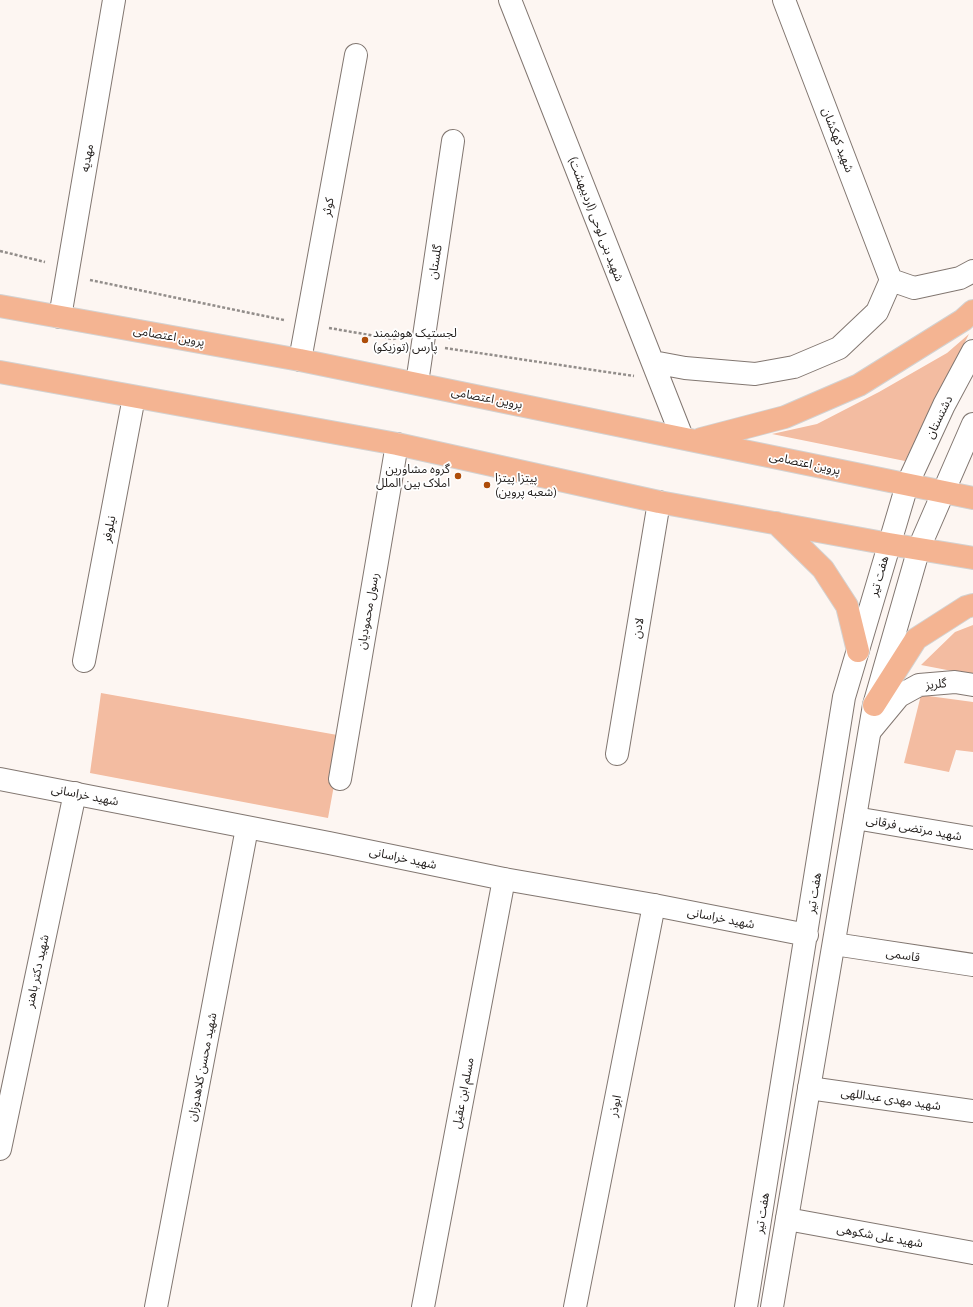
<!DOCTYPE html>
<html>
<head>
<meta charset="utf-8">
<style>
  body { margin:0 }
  canvas { display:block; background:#fdf6f2 }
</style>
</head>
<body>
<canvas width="973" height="1307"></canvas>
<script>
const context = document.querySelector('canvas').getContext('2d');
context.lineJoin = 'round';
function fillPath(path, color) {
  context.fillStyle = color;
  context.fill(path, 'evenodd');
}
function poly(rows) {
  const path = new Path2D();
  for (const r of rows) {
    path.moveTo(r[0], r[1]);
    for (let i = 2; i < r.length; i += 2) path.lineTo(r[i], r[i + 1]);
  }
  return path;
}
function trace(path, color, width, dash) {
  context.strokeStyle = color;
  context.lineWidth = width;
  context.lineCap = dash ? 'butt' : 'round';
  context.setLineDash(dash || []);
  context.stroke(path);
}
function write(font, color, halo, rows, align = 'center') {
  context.font = font + ' Ubuntu,"Noto Sans Arabic",sans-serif';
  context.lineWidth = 3.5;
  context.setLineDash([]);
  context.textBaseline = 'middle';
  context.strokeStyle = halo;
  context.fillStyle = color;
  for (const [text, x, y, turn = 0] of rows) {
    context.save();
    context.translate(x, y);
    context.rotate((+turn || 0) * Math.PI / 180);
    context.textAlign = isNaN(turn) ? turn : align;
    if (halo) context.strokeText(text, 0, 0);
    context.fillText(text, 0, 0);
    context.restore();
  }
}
fillPath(poly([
  [969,334,905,461,772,434,817,424,879,392,947,353],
  [973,625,973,675,921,665,955,632],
  [101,693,343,736,328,818,90,773],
  [921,695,973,702,973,752,956,750,949,772,904,763]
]), '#f3bca1');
const street = poly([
  [510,0,682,437],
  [784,0,891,280],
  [60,317,114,0],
  [300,360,356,55],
  [653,362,685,368,755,374,794,367,839,348,877,312,891,280,914,288,960,278,973,271],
  [417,383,453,141],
  [84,661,134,397],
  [870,731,899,696,919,685,955,682,973,685],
  [617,754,659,502],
  [340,779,397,444],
  [855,818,973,838],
  [834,944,973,965],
  [809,1088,973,1111],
  [0,1149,75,793],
  [787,1219,973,1253],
  [156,1307,247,828],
  [423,1307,504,879],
  [575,1307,654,905]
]);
const secondary = poly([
  [0,779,329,843,504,879,654,905,807,935],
  [746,1307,844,697,907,485,944,405,973,351],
  [772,1307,874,705,919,548,973,424]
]);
const primary = poly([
  [0,306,300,360,973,498],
  [0,372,397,444,659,502,889,544,973,558],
  [701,439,785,417,859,385,963,320,973,311],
  [776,523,823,569,847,606,858,651],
  [874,705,916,639,966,607,973,605]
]);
trace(street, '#827771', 24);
trace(secondary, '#827771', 24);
trace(primary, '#d3d2d1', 24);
trace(poly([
  [0,251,45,262],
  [90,280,284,320],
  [329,328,393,339,401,337],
  [445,348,634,376]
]), '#928d8a', 2.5, [3, 2]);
trace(street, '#fff', 22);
trace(secondary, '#fff', 22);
trace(primary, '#f4b492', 22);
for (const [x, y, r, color] of [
  [365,340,4,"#ae4d0a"],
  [458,476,4,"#ae4d0a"],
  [487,485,4,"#ae4d0a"]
]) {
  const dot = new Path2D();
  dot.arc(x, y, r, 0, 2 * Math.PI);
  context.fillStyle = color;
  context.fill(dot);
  trace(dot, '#fff', 1.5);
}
write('12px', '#211d1b', '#fff', [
  ["شهید کهکشان",838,140,69],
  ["مهدیه",87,158,-80],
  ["کوثر",328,207,-80],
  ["شهید بنی لوحی (اردیبهشت)",596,219,69],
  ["گلستان",435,262,-81],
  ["پروین اعتصامی",169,336,10],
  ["پروین اعتصامی",487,398,11],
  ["دشتستان",939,417,-64],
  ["پروین اعتصامی",805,463,12],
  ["نیلوفر",109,529,-79],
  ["هفت تیر",879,576,-74],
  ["رسول محمودیان",368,611,-80],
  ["لادن",638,628,-81],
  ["گلریز",936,684,-5],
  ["شهید خراسانی",85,795,11],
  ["شهید مرتضی فرقانی",914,828,10],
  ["شهید خراسانی",403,858,12],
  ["هفت تیر",814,893,-81],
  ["شهید خراسانی",721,918,11],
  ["قاسمی",903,955,9],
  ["شهید دکتر باهنر",37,971,-78],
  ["شهید محسن کلاهدوزان",202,1067,-79],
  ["مسلم ابن عقیل",463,1093,-79],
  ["شهید مهدی عبداللهی",891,1099,8],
  ["ابوذر",615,1106,-79],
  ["هفت تیر",762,1213,-81],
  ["شهید علی شکوهی",880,1236,10]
]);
write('12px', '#211d1b', '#fff', [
  ["لجستیک هوشمند",373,333],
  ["پارس (توزیکو)",373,347],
  ["گروه مشاورین",450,469,"right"],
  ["املاک بین الملل",450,483,"right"],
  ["پیتزا پیتزا",495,478],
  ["(شعبه پروین)",495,492]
], 'left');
</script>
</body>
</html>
